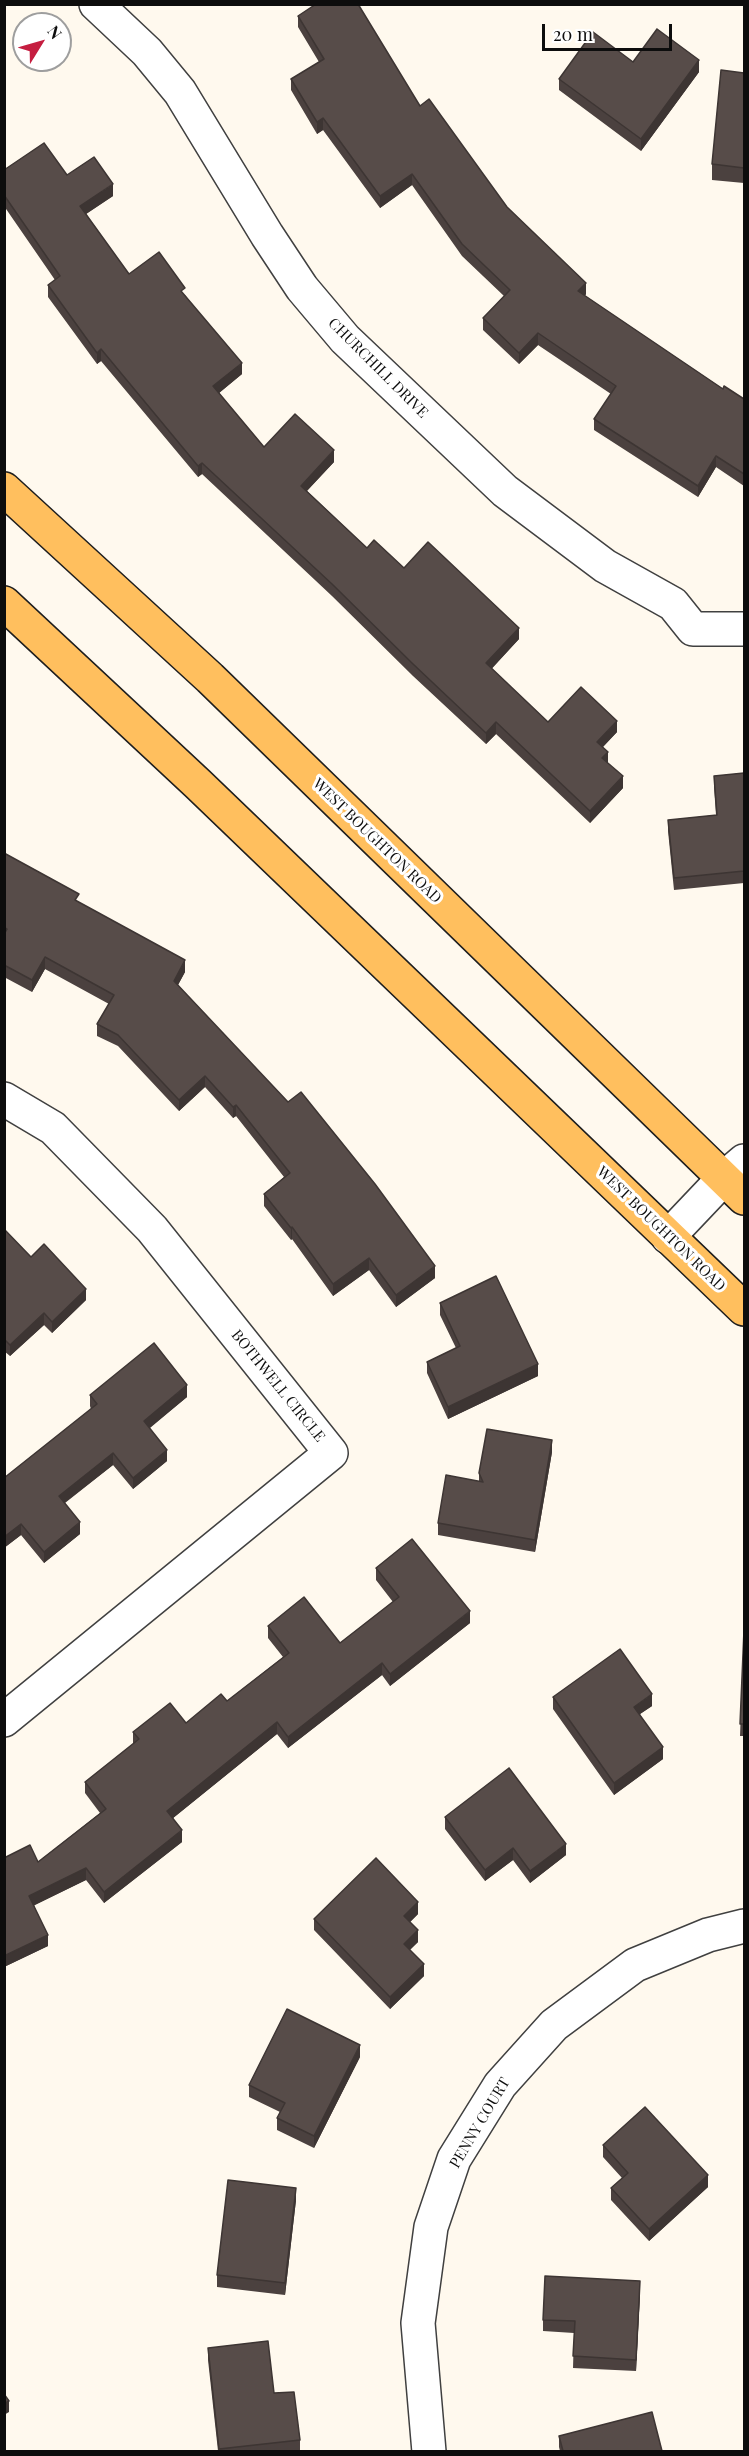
<!DOCTYPE html>
<html>
<head>
<meta charset="utf-8">
<style>
  body { margin:0 }
  #map { position:relative; width:749px; height:2456px; overflow:hidden; background:#fff9ee; font-family:"Playfair Display",serif }
  canvas { display:block }
  .frame { position:absolute; inset:0; border:6px solid #0d0d0d; pointer-events:none }
  .north { position:absolute; left:12px; top:12px; width:60px; height:60px; box-sizing:border-box; background:#fff; border:2px solid #9e9e9e; border-radius:50%; rotate:53deg; font-size:16px; font-weight:700; line-height:24px; text-align:center; color:#0d0d0d }
  .north::after { content:''; display:block; margin:auto; width:21px; height:27px; background:#c51e40; clip-path:polygon(50% 0,100% 100%,50% 72%,0 100%) }
  .scale { position:absolute; left:542px; top:24px; width:130px; height:27px; box-sizing:border-box; border:3px solid #0d0d0d; border-top:0; padding-left:8px; font-size:18px; line-height:21px; white-space:nowrap; color:#0d0d0d; -webkit-text-stroke:4px #fff; paint-order:stroke }
</style>
</head>
<body>
<div id="map">
<canvas width="749" height="2456"></canvas>
<div class="frame"></div>
<div class="north">N</div>
<div class="scale">20 m</div>
</div>
<script>
const context = document.querySelector('canvas').getContext('2d');
context.lineJoin = 'round';
function poly(rows) {
  const path = new Path2D();
  for (const r of rows) {
    path.moveTo(r[0], r[1]);
    for (let i = 2; i < r.length; i += 2) path.lineTo(r[i], r[i + 1]);
  }
  return path;
}
function trace(path, color, width, dash) {
  context.strokeStyle = color;
  context.lineWidth = width;
  context.lineCap = dash ? 'butt' : 'round';
  context.setLineDash(dash || []);
  context.stroke(path);
}
function fillPath(path, color) {
  context.fillStyle = color;
  context.fill(path, 'evenodd');
}
function write(font, color, halo, rows, align = 'center') {
  context.font = font + ' "Playfair Display",serif';
  context.lineWidth = 6;
  context.setLineDash([]);
  context.textBaseline = 'middle';
  context.strokeStyle = halo;
  context.fillStyle = color;
  for (const [text, x, y, turn = 0] of rows) {
    context.save();
    context.translate(x, y);
    context.rotate((+turn || 0) * Math.PI / 180);
    context.textAlign = isNaN(turn) ? turn : align;
    if (halo) context.strokeText(text, 0, 0);
    context.fillText(text, 0, 0);
    context.restore();
  }
}
const minor = poly([
  [96,4,147,52,180,92,267,235,302,288,345,339,505,491,605,566,673,604,693,629,744,629],
  [4,1099,53,1128,152,1229,331,1453,4,1720],
  [668,1237,724,1178,744,1161],
  [429,2452,418,2323,431,2227,454,2159,500,2085,554,2025,635,1965,708,1935,744,1926]
]);
const major = poly([
  [4,489,210,678,744,1198],
  [4,603,198,784,744,1309]
]);
trace(minor, '#404040', 36);
trace(major, '#1e1e1e', 36);
trace(minor, '#fff', 33);
trace(major, '#ffbf5e', 33);
fillPath(poly([
  [298,16,420,106,507,207,586,294,585,296,723,389,744,399,744,486,716,467,698,497,594,430,594,419,611,394,538,345,519,364,483,330,483,318,504,296,462,256,412,185,380,208,323,130,317,134,291,90,291,79,319,62,298,27],
  [633,62,699,72,641,151,559,90,559,79],
  [744,73,744,183,712,180,712,164],
  [4,170,67,175,113,196,86,214,129,274,185,295,242,374,219,393,264,447,334,462,307,491,367,548,404,568,519,639,491,669,548,722,617,732,603,747,608,763,623,788,590,823,496,734,486,744,413,676,332,596,202,474,198,477,101,361,97,364,48,297,48,285,55,280,4,206],
  [744,773,744,883,674,890,668,831,668,820,716,815,714,787,714,776],
  [4,853,185,972,178,985,435,1278,396,1307,369,1270,333,1296,292,1239,291,1240,264,1206,264,1194,284,1177,236,1116,233,1118,205,1087,179,1111,118,1046,97,1036,97,1024,109,1004,45,969,32,992,4,977],
  [4,1229,31,1257,86,1300,52,1333,44,1325,10,1356,4,1351],
  [440,1303,538,1376,448,1419,427,1373,427,1362,456,1348,440,1315],
  [90,1395,187,1397,149,1428,167,1461,133,1489,113,1465,65,1503,80,1534,44,1563,21,1535,4,1548,4,1478,91,1409,90,1406],
  [552,1452,535,1552,438,1535,438,1523,479,1481,479,1473],
  [376,1568,470,1623,390,1686,382,1675,288,1748,277,1734,173,1818,182,1842,104,1903,86,1880,34,1905,48,1946,4,1967,4,1858,38,1862,100,1813,85,1793,85,1782,133,1744,133,1732,186,1723,227,1701,283,1657,268,1638,268,1626,340,1643,393,1602,376,1580],
  [744,1630,744,1736,740,1736],
  [553,1697,652,1706,640,1714,663,1759,614,1795,553,1709],
  [445,1817,566,1855,530,1883,513,1860,485,1881,445,1829],
  [418,1914,410,1922,418,1942,410,1950,424,1976,390,2009,314,1930,314,1919],
  [360,2057,314,2148,277,2130,277,2118,280,2112,249,2097,249,2085],
  [603,2145,708,2187,649,2241,611,2200,611,2188,622,2178,603,2157],
  [296,2200,285,2295,217,2287,217,2275],
  [640,2293,636,2371,573,2368,574,2333,543,2331,543,2320],
  [208,2348,274,2393,300,2440,300,2451,218,2451,208,2360],
  [559,2436,662,2451,560,2451,559,2447]
]), '#4b413f');
fillPath(poly([
  [699,60,699,72,641,151,641,139],
  [323,118,323,130,317,134,317,122],
  [412,174,412,185,380,208,380,196],
  [113,184,113,196,80,218,80,206],
  [586,283,586,294,578,303,578,291],
  [538,333,538,345,519,364,519,353],
  [101,349,101,361,97,364,97,353],
  [242,363,242,374,213,398,213,386],
  [334,450,334,462,301,497,301,486],
  [716,456,716,467,698,497,698,486],
  [202,463,202,474,198,477,198,466],
  [519,628,519,639,486,675,486,663],
  [617,721,617,732,597,753,597,742],
  [496,722,496,734,486,744,486,733],
  [608,752,608,763,602,758],
  [623,776,623,788,590,823,590,811],
  [45,957,45,969,32,992,32,980],
  [185,960,185,972,174,992,174,981],
  [205,1076,205,1087,179,1111,179,1100],
  [236,1105,236,1116,233,1118,233,1107],
  [292,1227,292,1239,291,1240,291,1228],
  [369,1258,369,1270,333,1296,333,1284],
  [435,1266,435,1278,396,1307,396,1295],
  [86,1289,86,1300,52,1333,52,1322],
  [44,1313,44,1325,10,1356,10,1345],
  [538,1364,538,1376,448,1419,448,1407],
  [187,1385,187,1397,144,1433,144,1421],
  [552,1440,552,1452,535,1552,535,1540],
  [167,1450,167,1461,133,1489,133,1478],
  [113,1453,113,1465,59,1507,59,1496],
  [80,1522,80,1534,44,1563,44,1552],
  [21,1524,21,1535,4,1548,4,1537],
  [470,1611,470,1623,390,1686,390,1674],
  [382,1663,382,1675,288,1748,288,1737],
  [652,1694,652,1706,634,1718,634,1707],
  [277,1722,277,1734,167,1823,167,1811],
  [663,1747,663,1759,614,1795,614,1783],
  [182,1830,182,1842,104,1903,104,1892],
  [566,1844,566,1855,530,1883,530,1871],
  [513,1848,513,1860,485,1881,485,1870],
  [86,1868,86,1880,29,1908,29,1896],
  [418,1902,418,1914,404,1928,404,1916],
  [418,1930,418,1942,404,1955,404,1944],
  [48,1935,48,1946,4,1967,4,1956],
  [424,1964,424,1976,390,2009,390,1997],
  [360,2045,360,2057,314,2148,314,2136],
  [708,2175,708,2187,649,2241,649,2229],
  [296,2188,296,2200,285,2295,285,2283],
  [640,2281,640,2293,636,2371,636,2360],
  [9,2401,9,2412,4,2415,4,2404]
]), '#3d3533');
const building = poly([
  [316,4,358,4,420,106,429,99,507,207,586,283,578,291,723,389,724,386,744,399,744,474,716,456,698,486,594,419,616,386,538,333,519,353,483,318,510,290,462,244,412,174,380,196,323,118,317,122,291,79,324,59,298,16,316,4],
  [657,29,699,60,641,139,559,79,593,32,633,62,657,29],
  [721,70,744,73,744,168,712,164,721,70],
  [44,143,67,175,94,157,113,184,80,206,129,274,159,252,185,288,181,291,242,363,213,386,264,447,295,414,334,450,301,486,367,548,374,540,404,568,428,542,519,628,486,663,548,722,581,687,617,721,597,742,608,752,602,758,623,776,590,811,496,722,486,733,413,664,332,584,202,463,198,466,101,349,97,353,48,285,60,276,4,195,4,170,44,143],
  [744,773,744,871,674,878,668,820,717,815,714,776,744,773],
  [4,853,79,894,75,900,185,960,174,981,288,1102,301,1092,375,1184,435,1266,396,1295,369,1258,333,1284,292,1227,291,1228,264,1194,290,1173,236,1105,233,1107,205,1076,179,1100,118,1035,97,1024,114,995,45,957,32,980,4,965,4,934,7,929,4,927,4,853],
  [4,1229,31,1257,44,1244,86,1289,52,1322,44,1313,10,1345,4,1339,4,1229],
  [496,1276,538,1364,448,1407,427,1362,460,1346,440,1303,496,1276],
  [154,1343,187,1385,144,1421,167,1450,133,1478,113,1453,59,1496,80,1522,44,1552,21,1524,4,1537,4,1478,97,1404,90,1395,154,1343],
  [487,1429,552,1440,535,1540,438,1523,446,1475,483,1482,479,1473,487,1429],
  [412,1539,470,1611,390,1674,382,1663,288,1737,277,1722,167,1811,182,1830,104,1892,86,1868,29,1896,48,1935,4,1956,4,1858,30,1845,38,1862,106,1809,85,1782,139,1739,133,1732,170,1703,186,1723,221,1694,227,1701,289,1653,268,1626,304,1597,340,1643,399,1597,376,1568,412,1539],
  [744,1630,744,1724,740,1724,744,1630],
  [620,1649,652,1694,634,1707,663,1747,614,1783,553,1697,620,1649],
  [509,1768,566,1844,530,1871,513,1848,485,1870,445,1817,509,1768],
  [376,1858,418,1902,404,1916,418,1930,404,1944,424,1964,390,1997,314,1919,376,1858],
  [287,2009,360,2045,314,2136,277,2118,285,2103,249,2085,287,2009],
  [645,2107,708,2175,649,2229,611,2188,628,2173,603,2145,645,2107],
  [228,2180,296,2188,285,2283,217,2275,228,2180],
  [545,2276,640,2281,636,2360,573,2356,575,2321,543,2320,545,2276],
  [268,2341,274,2393,294,2392,300,2440,219,2449,208,2348,268,2341],
  [4,2394,9,2401,4,2404,4,2394],
  [652,2412,662,2451,563,2451,559,2436,652,2412]
]);
fillPath(building, '#574c49');
trace(building, '#3d3533', 1.5);
write('15px', '#0d0d0d', '#fff', [
  ["CHURCHILL DRIVE",378,368,45],
  ["WEST BOUGHTON ROAD",377,841,44],
  ["WEST BOUGHTON ROAD",661,1229,44],
  ["BOTHWELL CIRCLE",278,1386,51],
  ["PENNY COURT",480,2123,-59]
]);
</script>
</body>
</html>
